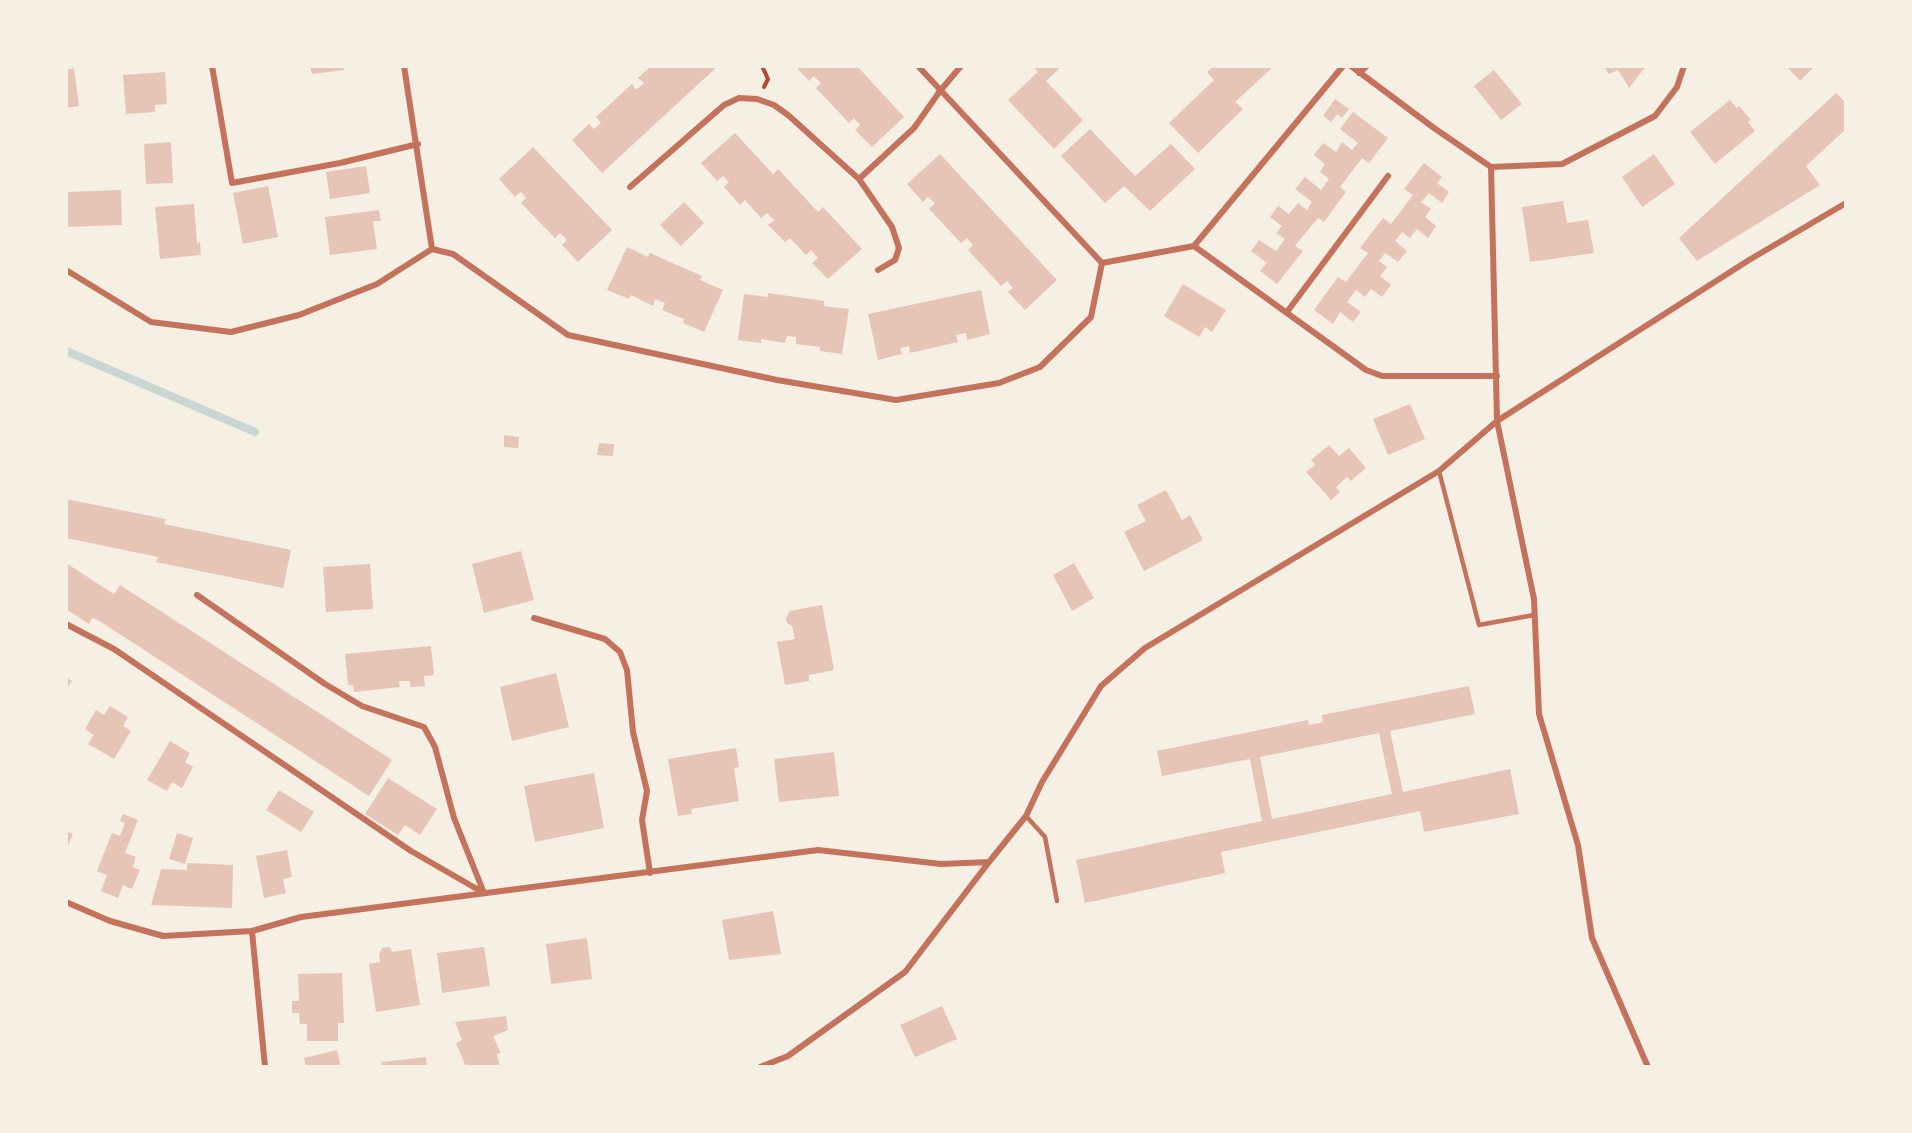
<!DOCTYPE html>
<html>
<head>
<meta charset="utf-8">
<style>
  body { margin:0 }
  #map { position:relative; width:1912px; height:1133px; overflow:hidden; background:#f6efe4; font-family:Quicksand,sans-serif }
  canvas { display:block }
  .frame { position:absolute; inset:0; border:68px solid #f6efe4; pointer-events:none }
</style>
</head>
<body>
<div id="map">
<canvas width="1912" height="1133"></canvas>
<div class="frame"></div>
</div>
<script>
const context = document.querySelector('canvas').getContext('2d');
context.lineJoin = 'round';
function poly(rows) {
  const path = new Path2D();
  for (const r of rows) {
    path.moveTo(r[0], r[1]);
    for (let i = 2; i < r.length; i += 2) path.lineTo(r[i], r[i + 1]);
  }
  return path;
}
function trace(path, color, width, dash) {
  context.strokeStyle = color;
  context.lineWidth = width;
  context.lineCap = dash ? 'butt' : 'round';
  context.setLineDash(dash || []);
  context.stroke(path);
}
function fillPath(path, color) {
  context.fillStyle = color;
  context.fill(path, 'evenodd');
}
trace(poly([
  [66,351,255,432]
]), '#c9d6d2', 8);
fillPath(poly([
  [310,66,344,66,344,70,312,74],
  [651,66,718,66,602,173,572,140,589,124,594,129,601,123,596,117,632,84,636,90,644,83,638,78],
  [795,66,857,66,904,117,872,147,855,130,860,125,854,118,849,123,816,88,821,83,814,76,809,81],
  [1033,66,1062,66,1046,81,1083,120,1054,149,1008,100,1038,72],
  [1214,66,1274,66,1235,102,1243,109,1198,153,1169,123,1214,80,1207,72],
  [1603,66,1646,66,1629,88,1618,70,1609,74],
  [1786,66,1815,66,1800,81],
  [74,68,79,106,66,108,66,70],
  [1494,70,1522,104,1501,120,1474,86],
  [165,72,167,104,155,105,155,112,126,114,123,75],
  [1836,93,1846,103,1846,129,1806,166,1820,185,1697,261,1679,238],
  [1335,99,1349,109,1342,118,1337,114,1331,122,1323,116],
  [1730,100,1737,108,1739,106,1751,120,1748,122,1755,131,1715,164,1690,132],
  [1353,112,1388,138,1369,163,1362,158,1340,187,1346,192,1324,222,1318,218,1295,246,1303,251,1277,284,1260,271,1267,263,1251,251,1259,240,1276,251,1285,239,1276,233,1282,226,1270,217,1278,206,1289,214,1298,203,1307,210,1312,202,1295,189,1305,177,1321,190,1329,179,1320,172,1325,164,1314,155,1323,143,1336,152,1342,142,1352,150,1358,143,1340,129],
  [1090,129,1135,176,1171,144,1195,169,1150,211,1124,186,1105,203,1061,156],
  [735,133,773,174,778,169,818,212,823,207,862,249,828,279,812,263,818,258,811,250,806,255,790,238,785,242,768,225,774,220,767,213,761,218,745,200,740,205,724,187,729,182,723,176,717,181,701,163],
  [171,142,173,183,146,184,144,144],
  [533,147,612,230,578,262,562,245,567,240,560,233,555,238,521,203,526,198,521,192,515,197,499,179],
  [940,154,1057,280,1025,310,1008,292,1013,288,1007,281,1001,286,968,250,973,245,967,238,961,243,929,209,935,203,928,197,923,202,907,184],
  [1654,154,1675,184,1642,207,1622,177],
  [1424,163,1442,177,1437,183,1449,192,1442,203,1429,193,1421,202,1431,209,1425,217,1436,226,1428,238,1417,229,1410,238,1402,232,1395,241,1407,251,1398,262,1385,253,1379,261,1387,267,1380,276,1391,285,1382,297,1371,289,1365,297,1356,290,1347,302,1361,312,1353,322,1340,312,1333,324,1314,310,1338,277,1346,282,1368,253,1360,248,1383,218,1391,224,1413,195,1404,189],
  [366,166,370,193,330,199,326,172],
  [268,186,278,237,243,244,233,193],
  [121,190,122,225,66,227,66,192],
  [1563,201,1567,223,1588,220,1594,253,1530,262,1522,207],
  [684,202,704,223,681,246,660,225],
  [194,204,197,243,200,242,201,255,160,259,155,207],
  [379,210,381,221,373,221,377,249,330,255,325,217],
  [627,247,648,257,650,253,702,276,700,280,723,290,704,332,683,323,684,319,662,310,665,303,655,299,653,306,631,295,629,299,607,290],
  [1183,284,1226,310,1212,332,1205,327,1199,337,1164,316],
  [981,290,990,334,967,340,966,333,956,335,958,342,910,353,909,346,900,348,902,354,878,360,868,314],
  [768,293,824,301,824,306,849,309,842,354,820,351,820,347,796,344,796,337,787,336,785,343,761,339,761,343,738,340,744,294,768,297],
  [1410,404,1425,439,1388,455,1373,419],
  [504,435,519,437,518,448,504,447],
  [599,443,614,444,613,456,597,455],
  [1329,445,1339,456,1349,448,1366,468,1351,481,1347,477,1336,487,1340,492,1331,500,1306,472,1315,465,1311,460],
  [1166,490,1182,520,1190,515,1203,540,1144,571,1124,532,1146,521,1137,505],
  [66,499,166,519,164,524,291,550,283,588,156,562,158,557,66,538],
  [521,551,534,600,484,613,472,564],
  [66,563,114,594,120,585,392,760,369,796,98,620,92,618,89,624,66,609],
  [1074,563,1094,598,1072,611,1053,575],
  [370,564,373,609,326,612,323,567],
  [822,605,834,670,809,675,809,681,785,685,777,642,795,639,792,626,787,623,786,618,790,611],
  [431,646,434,675,424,676,425,686,410,687,410,681,399,681,400,687,354,692,353,685,348,685,345,654],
  [556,673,569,727,512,741,500,687],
  [66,677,72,681,66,689],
  [1469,686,1475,714,1390,731,1403,792,1510,769,1519,814,1424,832,1420,811,1221,852,1225,873,1085,903,1076,860,1262,821,1250,759,1162,776,1157,751,1308,720,1309,725,1323,722,1322,715],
  [1379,733,1392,794,1272,819,1260,757],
  [110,706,128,717,123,726,131,731,114,759,88,744,94,735,85,729,96,710,104,715],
  [170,741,190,753,185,762,193,767,182,788,172,782,167,791,147,780],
  [736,748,739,767,734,768,739,801,691,809,692,814,678,816,668,759],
  [834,752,839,796,779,802,774,759],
  [594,773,604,828,535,842,524,786],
  [388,778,437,809,420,835,405,825,398,835,365,814],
  [279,790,314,812,301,832,266,810],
  [123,814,138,820,125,853,136,857,133,867,140,870,132,889,123,885,118,898,101,891,107,875,97,871,112,833,120,836,125,823,120,821],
  [66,831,73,834,66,850],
  [177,833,193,838,185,864,169,859],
  [287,850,292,877,283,879,286,893,264,898,256,856],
  [187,863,233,865,232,908,151,905,161,869,187,870],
  [773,911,781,954,729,960,722,920],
  [587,938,592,979,551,984,546,944],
  [389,947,393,952,411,949,420,1005,376,1012,369,964,380,962,379,954,382,948],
  [484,947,490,986,442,993,437,953],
  [342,973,344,1023,338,1023,338,1041,307,1041,307,1024,300,1024,299,1013,292,1013,292,1001,299,1001,298,974],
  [942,1006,957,1039,915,1057,900,1025],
  [506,1016,508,1030,493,1036,501,1053,497,1054,500,1067,466,1067,456,1043,462,1040,455,1022],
  [337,1050,341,1067,306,1067,304,1058],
  [426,1057,427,1067,382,1067,381,1062]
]), '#e6c5b7');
trace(poly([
  [762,66,768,79,764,87]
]), '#b5482f', 4);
trace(poly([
  [1439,471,1479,625,1534,615],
  [1026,816,1045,837,1057,901]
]), '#c5725c', 4.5);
trace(poly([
  [212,66,232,183,340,163,418,144],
  [404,66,432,249],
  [918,66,1102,263,1194,246,1343,66],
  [1351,66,1434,128,1491,167,1562,164,1655,116,1677,87,1684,66],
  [1359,73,1367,66],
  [1491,167,1497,421,1534,599,1539,714,1578,845,1592,938,1648,1067],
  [859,179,914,128,940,91,961,66],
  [630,187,724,105,739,98,757,99,774,105,788,115,859,179,892,227,899,248,895,260,878,270],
  [1194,246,1366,370,1382,376,1497,376],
  [66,270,151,322,231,332,299,315,377,284,432,249,453,254,568,335,777,380,896,400,999,383,1040,367,1091,317,1102,263],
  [1287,312,1388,176],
  [197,595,325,684,362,706,424,727,435,747,454,818,484,893],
  [534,618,605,639,620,652,627,670,633,732,647,791,642,820,650,873],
  [66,624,114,649,411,851,484,893],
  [66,902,110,921,163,936,252,931,301,917,818,850,941,864,989,862,1026,816,1042,782,1101,686,1145,648,1439,471,1497,421,1749,260,1846,203],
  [252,931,265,1067],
  [760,1067,788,1056,905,972,989,862]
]), '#c5725c', 6);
</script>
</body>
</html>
